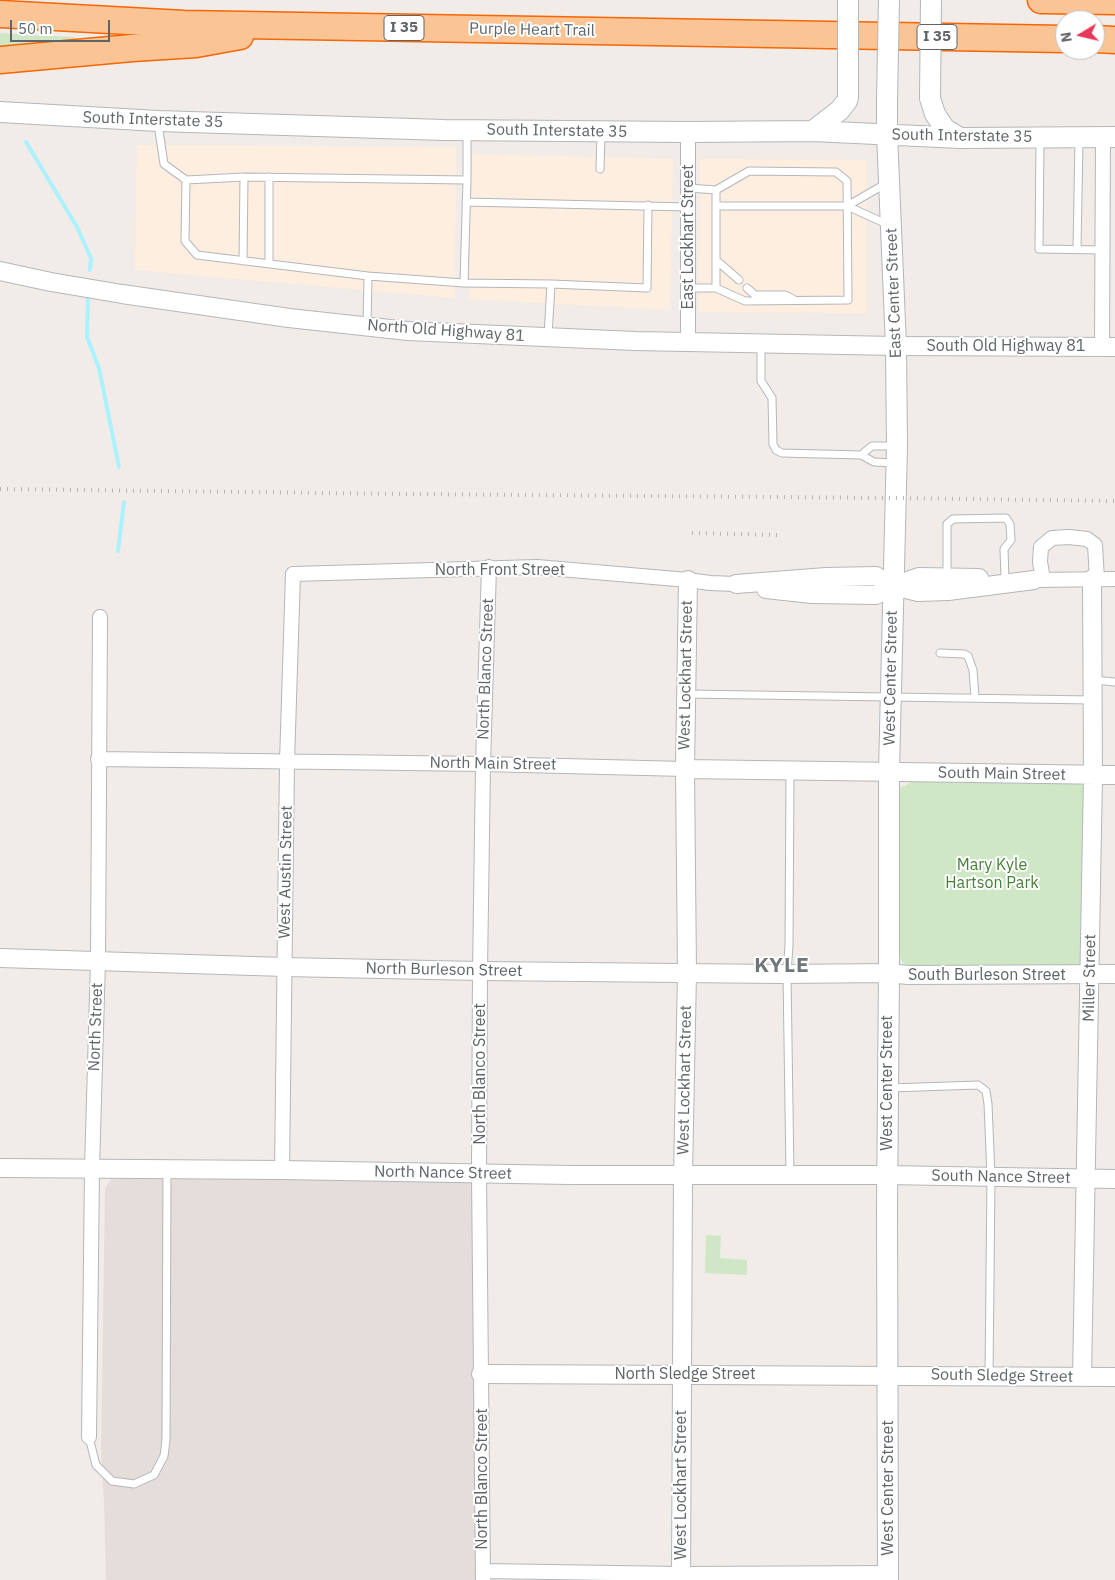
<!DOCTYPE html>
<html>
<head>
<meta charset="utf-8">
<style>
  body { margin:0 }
  #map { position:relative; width:1115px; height:1580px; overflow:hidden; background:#f1ece8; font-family:"IBM Plex Sans",sans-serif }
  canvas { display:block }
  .north { position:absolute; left:1055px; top:10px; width:50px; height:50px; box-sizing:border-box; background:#fff; border:1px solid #bfc1c3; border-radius:50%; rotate:261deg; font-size:14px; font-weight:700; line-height:20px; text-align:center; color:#5f6568 }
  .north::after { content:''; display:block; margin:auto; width:18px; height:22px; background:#e7375b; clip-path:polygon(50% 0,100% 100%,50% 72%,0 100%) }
  .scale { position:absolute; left:10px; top:20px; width:100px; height:22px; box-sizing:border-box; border:2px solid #5f6568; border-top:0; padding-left:6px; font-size:15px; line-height:18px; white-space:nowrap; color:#5f6568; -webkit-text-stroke:4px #fff; paint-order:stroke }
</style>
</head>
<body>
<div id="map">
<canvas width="1115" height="1580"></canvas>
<div class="north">N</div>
<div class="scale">50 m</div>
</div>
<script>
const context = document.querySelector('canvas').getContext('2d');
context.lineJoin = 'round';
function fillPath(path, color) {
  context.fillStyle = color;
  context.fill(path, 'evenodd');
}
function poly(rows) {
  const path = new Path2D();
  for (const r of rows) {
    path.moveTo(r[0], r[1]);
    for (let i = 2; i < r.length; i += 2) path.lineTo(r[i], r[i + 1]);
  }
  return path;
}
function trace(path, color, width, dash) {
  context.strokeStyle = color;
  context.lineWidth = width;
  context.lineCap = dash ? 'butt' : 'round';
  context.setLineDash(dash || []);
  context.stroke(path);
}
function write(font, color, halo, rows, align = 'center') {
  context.font = font + ' "IBM Plex Sans",sans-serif';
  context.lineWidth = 4;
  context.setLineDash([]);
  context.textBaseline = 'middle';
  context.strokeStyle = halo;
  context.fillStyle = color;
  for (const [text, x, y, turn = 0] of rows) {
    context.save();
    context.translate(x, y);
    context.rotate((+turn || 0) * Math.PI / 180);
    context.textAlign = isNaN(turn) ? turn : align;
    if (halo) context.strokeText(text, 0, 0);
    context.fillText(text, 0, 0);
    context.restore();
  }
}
fillPath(poly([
  [137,145,456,147,455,298,135,270],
  [472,154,673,159,670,310,469,299],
  [700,159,867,160,867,313,699,312]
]), '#feeee0');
fillPath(poly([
  [469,1178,475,1181,478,1580,106,1580,104,1502,101,1453,105,1188,111,1179]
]), '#e4ddd9');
fillPath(poly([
  [0,33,34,35,75,37,74,41,0,54],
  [916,780,1082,781,1086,784,1084,962,1078,969,914,966,905,965,901,960,898,952,899,795,900,788],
  [706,1235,721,1236,720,1258,747,1260,747,1275,705,1273]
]), '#cfe7c5');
trace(poly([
  [26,142,77,227,91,258,90,270],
  [88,297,87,337,99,368,119,467],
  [118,551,124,502]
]), '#abf1fe', 4);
const service = poly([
  [158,124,164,164,186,180,185,241,197,255,368,276],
  [1040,140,1039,249,1102,250],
  [600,169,601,134],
  [244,177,467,180],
  [186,180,244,177,243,261],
  [887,183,847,206,889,225],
  [466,202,688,207],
  [717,206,847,206],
  [1077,249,1079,140],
  [716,260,739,280],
  [269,264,269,177],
  [464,283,467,180,467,133],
  [688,288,716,288,745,301,848,300,847,181,836,172,749,171,716,190,688,188],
  [716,288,716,190],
  [747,288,755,295,785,295,793,299],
  [367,326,368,276,464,283,551,284],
  [548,336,551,284,647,288,648,205],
  [761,344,761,381,772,398,773,444,776,450,782,453,861,455,874,462,895,463],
  [861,455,872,446,894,446],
  [947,576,947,524,953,519,1006,518,1010,524,1011,540,1004,549,1005,579],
  [940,653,964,654,968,656,973,670,975,697],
  [1093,680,1115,682],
  [686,694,1093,700],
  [790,771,789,945,787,974,790,1174],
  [890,1088,978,1085,986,1091,988,1104,991,1176,989,1376],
  [89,1437,96,1465,112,1481,134,1484,154,1475,164,1456,166,1440,167,1169]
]);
const minor = poly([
  [688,342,688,132],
  [1102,347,1103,137],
  [1036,580,1115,579],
  [1043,580,1040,562,1041,547,1052,538,1069,537,1087,539,1095,545,1097,579],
  [98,759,483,764,685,769],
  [282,1170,287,762,293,574,537,567,688,580,710,583,736,584],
  [89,1437,92,1169,98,960,100,617],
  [483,1571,681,1574,889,1573],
  [483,1580,479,1173,480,971,483,764,489,567]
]);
const tertiary = poly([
  [0,271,51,282,122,294,289,318,408,331,635,341,896,346,1115,347],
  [736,584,826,577,876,576,893,586,918,592,948,591,1034,580],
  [766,589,812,594,876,595,893,586,919,577,979,578],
  [685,769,1115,775],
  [0,958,285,967,480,971,780,974,889,973,908,975,1115,974],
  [0,1168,282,1170,570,1175,887,1175,1115,1179],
  [481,1374,1115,1377],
  [1082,1377,1093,776,1092,579],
  [681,1580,683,1175,687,972,685,769,688,580]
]);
const secondary = poly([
  [930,98,935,114,945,129,960,138],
  [887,99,887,134,896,346,897,446,889,771,889,973,887,1209,888,1580],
  [0,112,158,121,444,130,688,132,813,131,960,138,1115,137],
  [813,131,840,110,847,101,848,97]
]);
const motorway = poly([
  [1041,0,1115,1],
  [0,14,184,24,1065,39],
  [1095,39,1115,40],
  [0,60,132,48,196,44,240,36]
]);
trace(service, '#b3b7ba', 9);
trace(minor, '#b3b7ba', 16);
trace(tertiary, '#b3b7ba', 20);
trace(secondary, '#b2b7ba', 22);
trace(motorway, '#f56604', 29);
trace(service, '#fff', 7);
trace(minor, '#fff', 14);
trace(tertiary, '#fff', 18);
trace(secondary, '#fff', 20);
trace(motorway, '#fbc494', 26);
trace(poly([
  [0,489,407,494,895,498,1115,501],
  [692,533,778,535]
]), '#b4b5b6', 4, [1, 6]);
const secondaryBridge = poly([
  [848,97,848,0],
  [930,98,931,0],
  [887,99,889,0]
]);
trace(secondaryBridge, '#b2b7ba', 22, []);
trace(secondaryBridge, '#fff', 20);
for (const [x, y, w] of [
  [404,28,40],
  [937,37,40]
]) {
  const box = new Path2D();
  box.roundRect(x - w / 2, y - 12.5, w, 25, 4);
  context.fillStyle = '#fff';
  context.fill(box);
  trace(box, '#5f6568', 1);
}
write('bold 15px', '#5f6568', null, [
  ["I 35",404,28],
  ["I 35",937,37]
]);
write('16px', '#5f6568', '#fff', [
  ["Purple Heart Trail",532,30,1],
  ["South Interstate 35",153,120,2],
  ["South Interstate 35",557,131,1],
  ["South Interstate 35",962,136,1],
  ["East Lockhart Street",688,237,-90],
  ["East Center Street",894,293,-92],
  ["North Old Highway 81",446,331,4],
  ["South Old Highway 81",1006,346],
  ["North Front Street",500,570],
  ["North Blanco Street",486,669,-88],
  ["West Lockhart Street",686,675,-89],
  ["West Center Street",891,678,-89],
  ["North Main Street",493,764,1],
  ["South Main Street",1002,774,1],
  ["West Austin Street",286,872,-89],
  ["North Burleson Street",444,970,1],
  ["South Burleson Street",987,975],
  ["Miller Street",1090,978,-89],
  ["North Street",96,1027,-88],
  ["North Blanco Street",480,1074,-90],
  ["West Lockhart Street",685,1080,-89],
  ["West Center Street",887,1083,-90],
  ["North Nance Street",443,1173,1],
  ["South Nance Street",1001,1177,1],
  ["North Sledge Street",685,1374],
  ["South Sledge Street",1002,1376,1],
  ["North Blanco Street",482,1479,-90],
  ["West Lockhart Street",681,1485,-90],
  ["West Center Street",888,1488,-90]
]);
write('16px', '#468035', '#fff', [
  ["Mary Kyle",992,865],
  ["Hartson Park",992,883]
]);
context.letterSpacing = '1px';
write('bold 21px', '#70777a', '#fff', [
  ["KYLE",782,966]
]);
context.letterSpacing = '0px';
</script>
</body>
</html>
